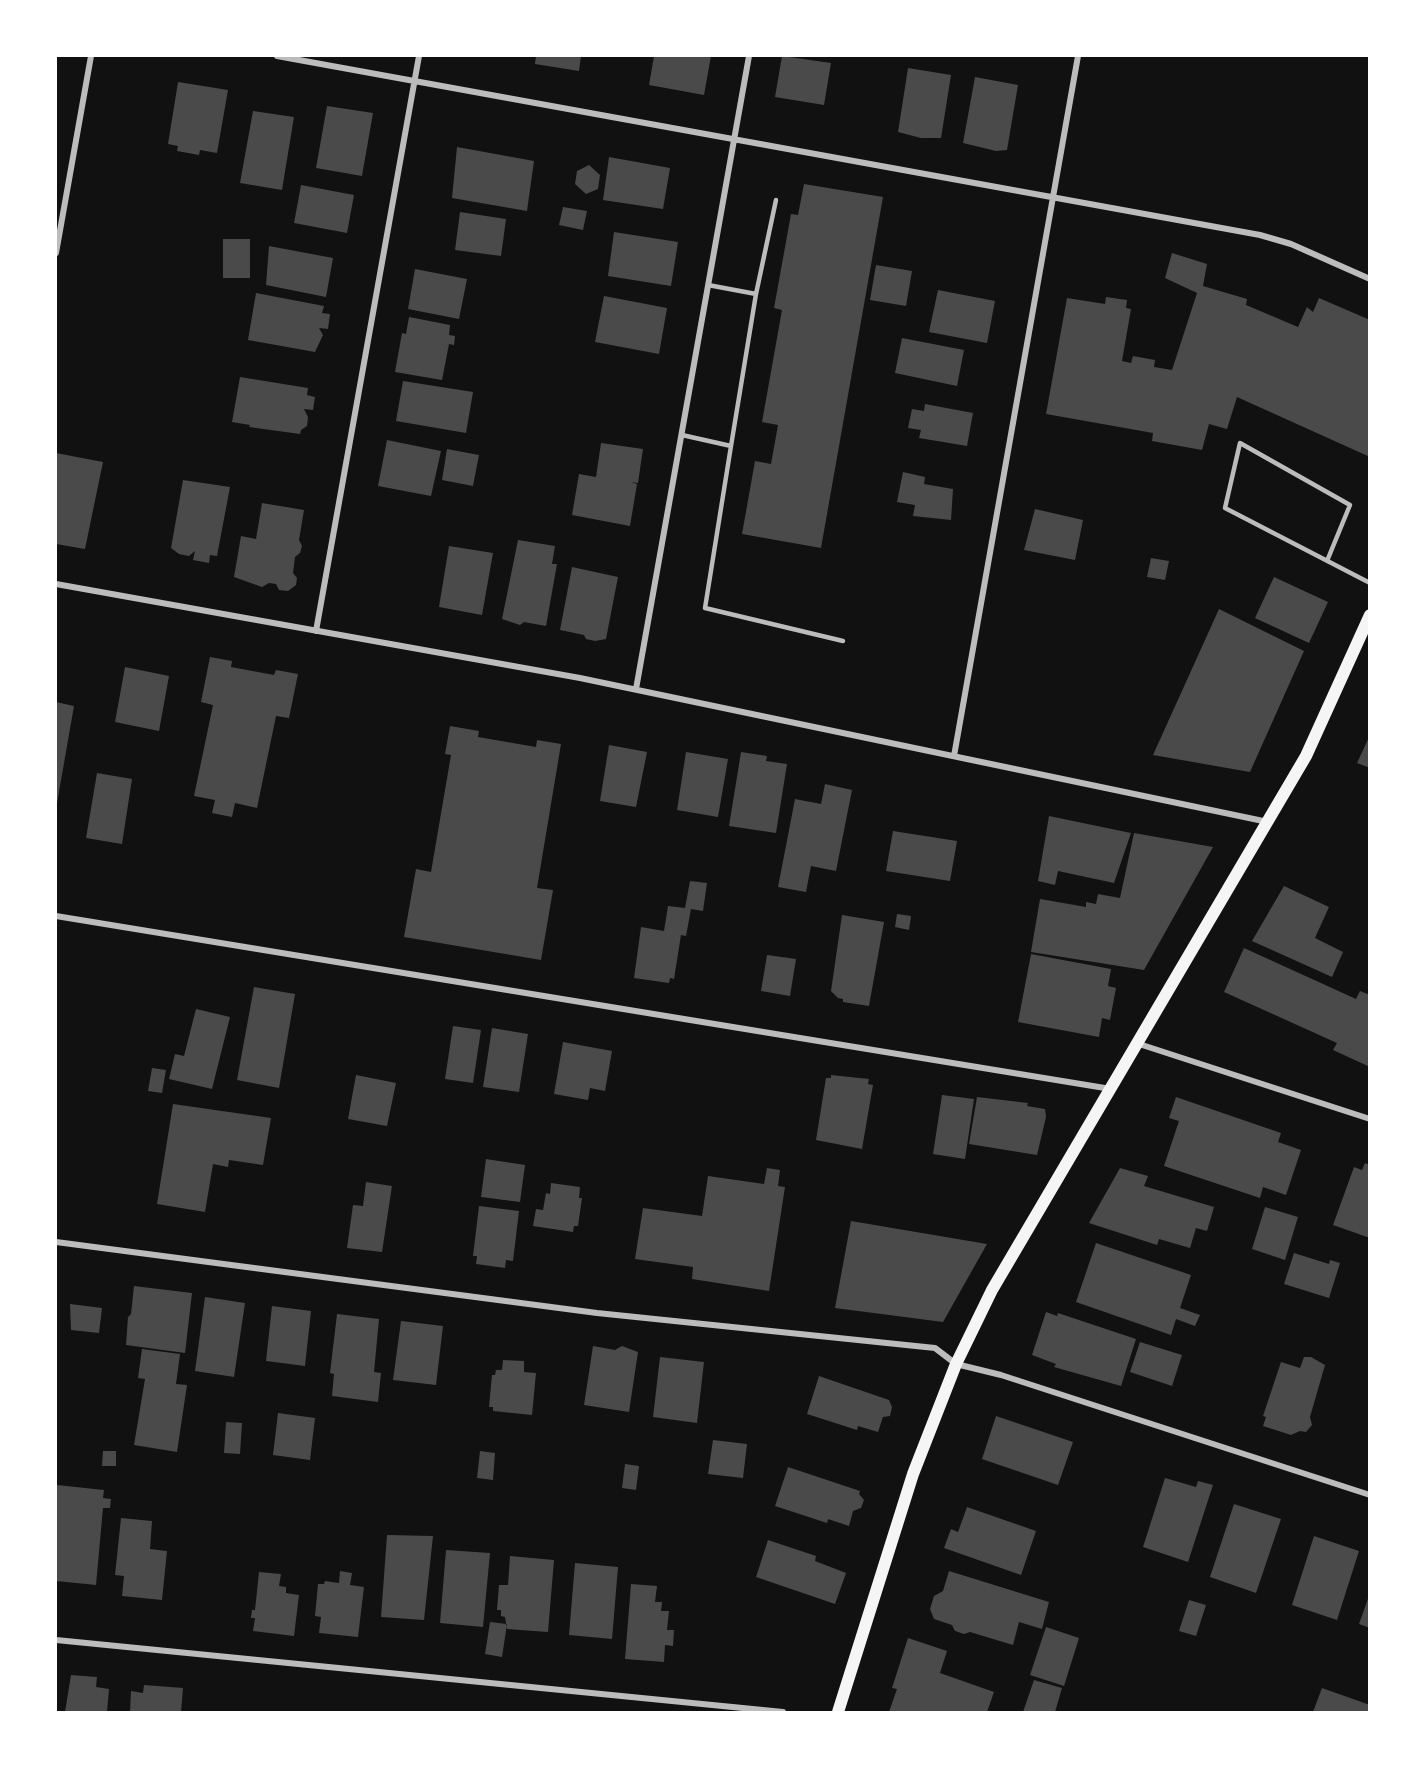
<!DOCTYPE html>
<html>
<head>
<meta charset="utf-8">
<style>
  body { margin:0 }
  #map { position:relative; width:1425px; height:1768px; overflow:hidden; background:#111; font-family:Raleway,sans-serif }
  canvas { display:block }
  .frame { position:absolute; inset:0; border:57px solid #fff; pointer-events:none }
</style>
</head>
<body>
<div id="map">
<canvas width="1425" height="1768"></canvas>
<div class="frame"></div>
</div>
<script>
const context = document.querySelector('canvas').getContext('2d');
context.lineJoin = 'round';
function fillPath(path, color) {
  context.fillStyle = color;
  context.fill(path, 'evenodd');
}
function poly(rows) {
  const path = new Path2D();
  for (const r of rows) {
    path.moveTo(r[0], r[1]);
    for (let i = 2; i < r.length; i += 2) path.lineTo(r[i], r[i + 1]);
  }
  return path;
}
function trace(path, color, width, dash) {
  context.strokeStyle = color;
  context.lineWidth = width;
  context.lineCap = dash ? 'butt' : 'round';
  context.setLineDash(dash || []);
  context.stroke(path);
}
fillPath(poly([
  [536,56,581,56,579,71,535,64],
  [654,56,711,56,704,95,649,85],
  [782,56,831,63,824,105,775,97],
  [908,68,951,75,941,138,921,138,898,132],
  [975,77,1018,85,1007,150,996,151,963,143],
  [178,82,228,90,217,153,200,150,199,155,177,151,178,146,168,144],
  [327,106,373,113,362,176,316,168],
  [253,111,294,117,282,190,240,183],
  [457,147,534,161,527,211,452,198],
  [609,157,670,168,663,209,603,200],
  [589,165,600,175,598,189,586,194,575,184,577,171],
  [804,184,883,197,821,548,742,534,755,461,771,464,778,425,762,422,782,310,774,308,791,214,798,215],
  [301,185,354,195,347,233,294,223],
  [563,207,587,211,583,230,559,225],
  [460,212,506,219,501,256,455,250],
  [614,232,678,242,671,286,608,276],
  [223,239,250,239,250,278,223,278],
  [269,246,333,258,326,297,266,285],
  [1172,253,1207,264,1203,286,1247,299,1246,305,1298,327,1307,307,1313,312,1319,298,1370,320,1370,457,1237,397,1227,429,1209,424,1202,450,1152,441,1153,433,1046,414,1067,298,1105,304,1106,297,1127,300,1126,308,1131,309,1122,361,1131,363,1133,356,1155,360,1154,367,1172,370,1197,293,1165,278],
  [876,265,912,271,906,306,870,300],
  [415,269,467,279,459,319,408,309],
  [938,290,995,301,987,343,929,332],
  [256,293,324,306,322,313,330,314,328,329,319,328,323,335,315,352,248,340],
  [604,296,667,308,659,354,595,342],
  [409,317,450,325,449,335,455,336,454,345,449,344,442,380,395,372,402,333,406,334],
  [902,338,964,350,957,386,895,373],
  [240,377,308,388,307,395,315,397,313,410,304,409,308,417,307,426,301,430,300,434,249,427,250,425,232,422],
  [403,381,473,392,466,433,396,421],
  [925,404,973,413,967,446,919,438,921,430,908,428,912,409,924,411],
  [387,440,441,451,431,496,378,486],
  [601,443,643,449,638,483,631,482,637,484,630,526,572,515,579,474,596,477],
  [447,449,479,455,473,486,442,480],
  [56,453,103,462,85,549,56,544],
  [903,472,925,477,924,484,953,489,951,520,913,516,915,505,897,502],
  [183,480,230,487,217,556,210,555,209,563,193,560,195,551,189,556,179,554,171,548],
  [262,503,304,510,299,540,302,546,300,553,295,557,293,573,297,578,296,585,288,591,279,590,276,584,269,583,262,587,234,577,241,536,256,539],
  [1035,509,1083,520,1075,560,1024,550],
  [518,540,555,546,552,564,557,564,546,626,524,622,520,625,502,619],
  [449,546,493,553,482,615,439,607],
  [1151,558,1169,561,1165,580,1147,577],
  [572,567,618,577,606,639,595,641,586,639,584,635,560,630],
  [1274,577,1328,602,1309,643,1255,618],
  [1219,609,1304,651,1250,772,1153,755],
  [210,657,232,661,231,667,274,675,276,670,298,674,289,718,276,716,257,808,235,803,232,817,212,813,215,800,194,796,213,705,201,702],
  [125,667,169,676,159,731,115,722],
  [56,702,74,706,57,803,56,803],
  [450,726,479,731,478,737,536,747,537,740,561,744,537,888,553,890,541,960,404,937,416,869,431,872,451,755,445,754],
  [1370,735,1370,768,1357,763],
  [609,745,647,752,636,807,600,801],
  [686,752,728,759,718,817,677,810],
  [741,752,767,756,766,761,787,764,776,833,729,826],
  [97,773,132,779,122,844,86,838],
  [825,784,852,790,836,871,811,866,806,892,778,887,795,799,821,804],
  [1049,816,1131,833,1114,883,1058,871,1055,885,1038,881],
  [893,831,957,841,950,881,886,871],
  [1134,833,1213,847,1144,970,1031,952,1040,899,1086,907,1086,902,1096,904,1098,894,1120,898],
  [690,881,707,883,703,911,691,909,686,936,681,935,674,979,670,978,669,983,634,978,641,927,664,931,668,906,685,908],
  [1284,886,1329,907,1315,938,1343,952,1332,977,1252,941],
  [897,914,911,916,909,930,895,927],
  [842,915,884,922,869,1006,843,1002,843,999,838,998,831,991],
  [1244,948,1356,999,1360,991,1370,995,1370,1067,1333,1050,1337,1043,1224,992],
  [1031,954,1111,969,1108,986,1116,988,1110,1020,1102,1018,1099,1037,1018,1022],
  [767,955,796,959,790,996,761,991],
  [254,987,295,994,279,1088,237,1080],
  [196,1009,230,1017,212,1089,169,1079,175,1054,184,1056],
  [453,1026,481,1030,473,1083,445,1079],
  [492,1028,528,1034,519,1092,483,1087],
  [563,1042,612,1051,605,1091,590,1088,588,1100,554,1094],
  [152,1068,166,1070,162,1093,148,1091],
  [356,1075,396,1083,387,1126,348,1119],
  [831,1075,869,1079,868,1084,873,1085,862,1149,816,1140,826,1078,831,1078],
  [942,1095,974,1099,965,1159,933,1154],
  [977,1097,1028,1103,1027,1106,1045,1109,1046,1117,1037,1155,969,1144],
  [1176,1097,1281,1133,1278,1142,1301,1150,1286,1195,1263,1187,1260,1198,1164,1166,1179,1121,1169,1118],
  [173,1104,271,1118,263,1165,229,1160,228,1167,213,1164,205,1212,157,1204],
  [486,1159,525,1165,520,1202,481,1197],
  [1365,1163,1370,1165,1370,1238,1333,1225,1354,1167,1362,1170],
  [767,1168,780,1170,778,1186,785,1187,769,1291,692,1279,693,1267,635,1259,643,1208,702,1216,708,1176,764,1184],
  [1120,1168,1148,1176,1144,1186,1214,1207,1207,1231,1196,1228,1190,1248,1159,1239,1157,1245,1089,1223],
  [366,1182,392,1186,382,1252,347,1248,353,1205,363,1206],
  [551,1183,580,1187,579,1198,582,1198,578,1226,574,1226,573,1232,533,1226,536,1209,543,1210,546,1193,550,1194],
  [479,1206,519,1211,513,1261,506,1260,505,1268,476,1264,477,1256,473,1256],
  [1265,1207,1298,1217,1285,1260,1252,1249],
  [851,1221,987,1244,943,1322,835,1308],
  [1096,1243,1191,1275,1180,1308,1200,1315,1195,1326,1176,1319,1171,1335,1076,1302],
  [1294,1253,1329,1264,1330,1260,1340,1263,1329,1298,1284,1284],
  [134,1286,192,1293,185,1353,126,1345,128,1317,131,1314],
  [205,1297,245,1303,234,1377,195,1371],
  [70,1304,102,1308,99,1333,71,1330],
  [272,1306,311,1311,305,1366,266,1361],
  [1046,1312,1057,1316,1058,1313,1136,1339,1121,1386,1054,1367,1056,1364,1032,1355],
  [337,1314,379,1319,374,1372,381,1373,378,1402,332,1396,334,1374,330,1373],
  [401,1321,443,1326,436,1385,393,1380],
  [1140,1342,1182,1355,1172,1386,1130,1372],
  [593,1346,615,1350,622,1346,638,1352,629,1412,584,1405],
  [142,1349,180,1354,176,1384,187,1385,177,1452,134,1445,145,1379,138,1378],
  [660,1357,704,1362,697,1423,653,1417],
  [1304,1357,1311,1357,1325,1365,1310,1417,1312,1425,1306,1432,1300,1431,1291,1435,1263,1426,1266,1417,1263,1416,1281,1362,1300,1368],
  [503,1360,524,1361,524,1372,536,1373,532,1415,493,1411,493,1407,489,1407,492,1375,495,1375,496,1370,502,1370],
  [819,1376,889,1400,892,1407,890,1416,883,1417,878,1432,858,1426,857,1430,807,1414],
  [278,1413,315,1418,310,1460,273,1455],
  [996,1416,1073,1442,1058,1485,982,1459],
  [226,1422,242,1423,240,1454,224,1453],
  [713,1440,747,1444,743,1478,708,1474],
  [103,1451,116,1451,116,1466,102,1466],
  [480,1451,495,1453,493,1480,477,1478],
  [625,1464,639,1466,636,1490,622,1488],
  [788,1467,860,1491,859,1494,864,1500,861,1508,853,1511,849,1526,828,1519,827,1523,775,1506],
  [1165,1478,1196,1487,1198,1481,1213,1485,1188,1562,1143,1547],
  [57,1485,104,1490,103,1498,111,1499,110,1508,103,1508,96,1585,56,1581],
  [1234,1504,1281,1519,1256,1593,1210,1577],
  [967,1507,1036,1531,1021,1575,944,1548,951,1529,958,1532],
  [121,1518,152,1521,150,1549,167,1551,162,1600,122,1596,124,1576,115,1575],
  [387,1535,433,1536,424,1620,381,1617],
  [1314,1536,1359,1551,1337,1620,1292,1605],
  [768,1540,816,1556,815,1561,846,1573,835,1604,756,1577],
  [446,1550,490,1553,483,1627,440,1623],
  [510,1556,554,1560,548,1632,507,1629,505,1617,501,1616,501,1610,497,1610,499,1585,508,1585],
  [575,1563,618,1567,612,1639,569,1635],
  [340,1571,352,1573,350,1585,364,1587,358,1637,319,1633,321,1617,315,1616,318,1584,324,1584,325,1581,339,1583],
  [949,1571,1049,1602,1042,1629,1019,1622,1013,1645,970,1632,964,1634,955,1631,952,1625,934,1619,930,1609,934,1596,943,1591],
  [259,1572,281,1574,279,1586,286,1587,286,1593,299,1595,294,1636,253,1631,255,1618,251,1618,252,1610,255,1610],
  [631,1584,657,1586,655,1602,662,1602,661,1611,669,1611,667,1630,674,1630,673,1646,665,1645,664,1662,625,1659],
  [1370,1593,1370,1628,1359,1624],
  [1189,1600,1206,1605,1196,1636,1179,1631],
  [490,1622,507,1624,502,1657,485,1654],
  [1046,1627,1079,1638,1064,1686,1030,1675],
  [908,1638,947,1651,940,1673,994,1692,987,1712,889,1712,897,1689,892,1688],
  [71,1675,97,1677,96,1687,109,1689,107,1712,65,1712],
  [1034,1680,1062,1688,1055,1712,1023,1712],
  [144,1685,183,1688,181,1712,130,1712,131,1691,143,1693],
  [1322,1688,1370,1705,1369,1712,1313,1712]
]), '#4a4a4a');
trace(poly([
  [708,285,756,294],
  [682,435,731,446,705,608,843,641],
  [731,446,756,294,776,200],
  [1327,561,1350,505,1240,443,1225,508,1370,583]
]), '#bcbcbc', 4.5);
trace(poly([
  [277,56,1260,235,1291,244,1370,279],
  [56,253,91,56],
  [56,584,580,678,1268,822],
  [316,631,419,56],
  [636,689,749,56],
  [954,756,1078,56],
  [56,916,1111,1089],
  [1136,1043,1370,1119],
  [56,1242,597,1313,935,1348,956,1364,1001,1375,1370,1495],
  [56,1640,783,1712]
]), '#bcbcbc', 6);
trace(poly([
  [838,1712,913,1474,956,1364,992,1290,1306,756,1370,615]
]), '#f5f5f5', 12);
</script>
</body>
</html>
